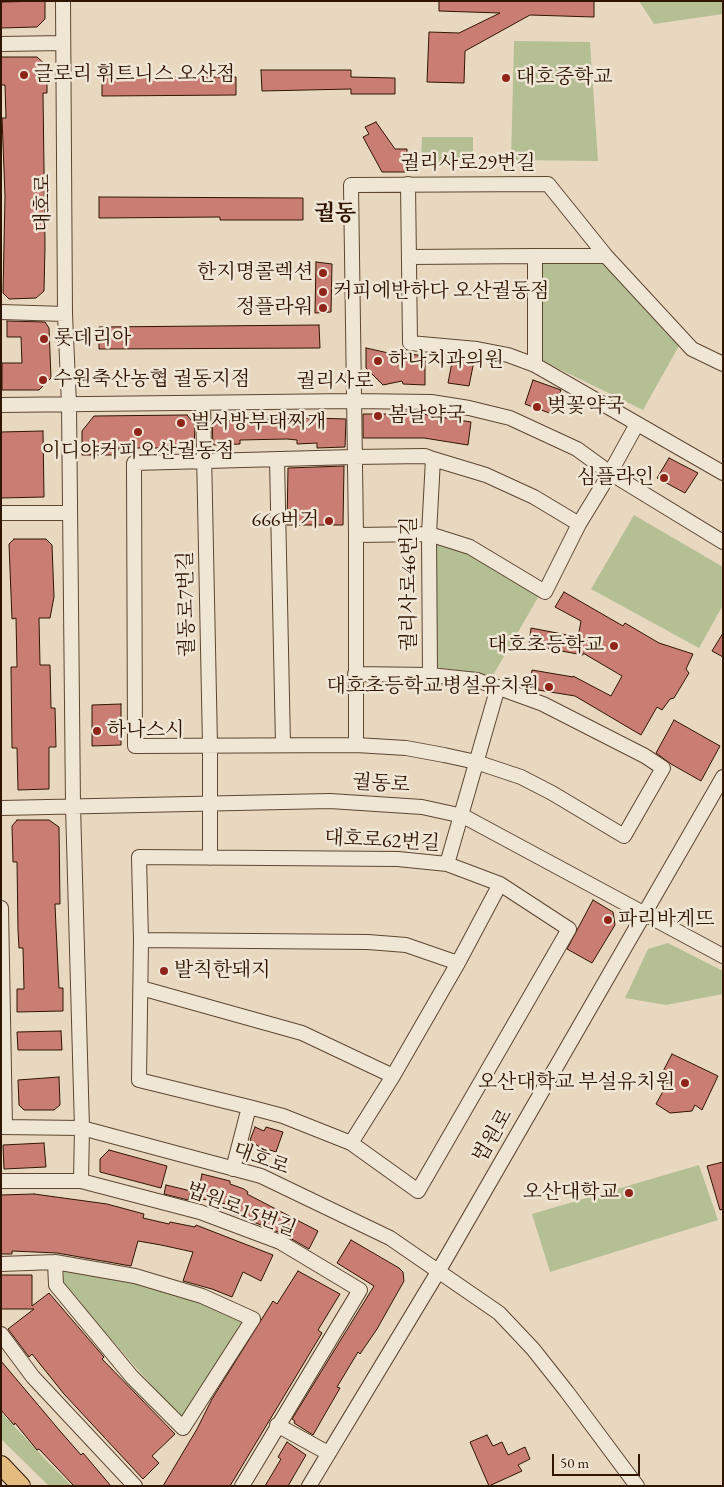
<!DOCTYPE html>
<html>
<head>
<meta charset="utf-8">
<style>
  body { margin:0 }
  #map { position:relative; width:724px; height:1487px; overflow:hidden; background:#e8d8c0; font-family:"EB Garamond",serif }
  canvas { display:block }
  .frame { position:absolute; inset:0; border:2px solid #301601; pointer-events:none }
  .scale { position:absolute; left:552px; top:1454px; width:88px; height:22px; box-sizing:border-box; border:2px solid #301601; border-top:0; padding-left:6px; font-size:15px; line-height:18px; white-space:nowrap; color:#301601; -webkit-text-stroke:4px #f0e6d6; paint-order:stroke }
</style>
</head>
<body>
<div id="map">
<canvas width="724" height="1487"></canvas>
<div class="frame"></div>
<div class="scale">50 m</div>
</div>
<script>
const context = document.querySelector('canvas').getContext('2d');
context.lineJoin = 'round';
function fillPath(path, color) {
  context.fillStyle = color;
  context.fill(path, 'evenodd');
}
function poly(rows) {
  const path = new Path2D();
  for (const r of rows) {
    path.moveTo(r[0], r[1]);
    for (let i = 2; i < r.length; i += 2) path.lineTo(r[i], r[i + 1]);
  }
  return path;
}
function trace(path, color, width, dash) {
  context.strokeStyle = color;
  context.lineWidth = width;
  context.lineCap = dash ? 'butt' : 'round';
  context.setLineDash(dash || []);
  context.stroke(path);
}
function write(font, color, halo, rows, align = 'center') {
  context.font = font + ' "EB Garamond","Noto Serif KR",serif';
  context.lineWidth = 5;
  context.setLineDash([]);
  context.textBaseline = 'middle';
  context.strokeStyle = halo;
  context.fillStyle = color;
  for (const [text, x, y, turn = 0] of rows) {
    context.save();
    context.translate(x, y);
    context.rotate((+turn || 0) * Math.PI / 180);
    context.textAlign = isNaN(turn) ? turn : align;
    if (halo) context.strokeText(text, 0, 0);
    context.fillText(text, 0, 0);
    context.restore();
  }
}
fillPath(poly([
  [639,1,723,1,723,14,654,24],
  [514,41,590,42,598,161,511,160],
  [422,137,473,137,473,163,421,162],
  [540,262,605,263,680,344,643,410,543,361,540,357],
  [634,515,723,567,723,605,699,648,591,589],
  [433,542,470,550,540,594,492,677,480,673,434,667],
  [668,943,723,971,723,994,666,1005,625,998,648,949],
  [699,1165,718,1220,550,1272,532,1214],
  [64,1269,138,1280,198,1299,244,1319,246,1324,185,1416,178,1415,63,1285],
  [1,1412,44,1458,72,1486,49,1486,1,1439]
]), '#b4bf94');
const building = poly([
  [45,1,45,19,37,27,1,28,1,2,45,1],
  [439,1,594,1,594,17,530,15,465,51,464,83,427,82,429,32,459,33,500,13,439,11,439,1],
  [1,57,37,57,47,66,47,93,43,93,45,246,44,291,36,298,9,299,3,293,5,196,2,118,6,118,5,85,1,85,1,57],
  [261,70,351,70,351,77,395,78,395,94,351,94,351,89,262,91,261,70],
  [102,77,236,77,236,95,102,96,102,77],
  [376,122,395,149,407,149,407,172,382,172,363,137,369,134,365,127,376,122],
  [99,197,303,198,303,220,220,220,220,217,99,218,99,197],
  [316,262,332,264,331,312,315,313,316,262],
  [7,321,45,322,49,328,51,378,39,390,2,390,2,363,22,363,21,337,7,337,7,321],
  [319,325,320,348,99,349,99,327,319,325],
  [366,348,402,356,402,353,425,356,425,385,403,384,402,381,383,385,366,368,366,348],
  [453,357,474,361,469,386,448,383,453,357],
  [533,380,561,390,552,414,525,404,533,380],
  [404,411,471,422,468,445,424,438,363,438,363,414,403,414,404,411],
  [187,415,195,425,194,448,118,448,118,455,82,455,82,431,94,416,187,415],
  [313,418,346,419,345,447,317,448,317,443,297,444,297,440,287,439,240,440,240,444,213,445,212,421,313,418],
  [43,431,44,497,1,498,1,432,43,431],
  [669,458,698,473,685,493,657,478,669,458],
  [344,466,343,525,287,525,288,468,344,466],
  [14,539,46,539,52,545,54,597,50,618,39,618,40,665,50,665,51,708,55,708,56,747,49,747,49,789,18,790,17,748,12,748,11,667,17,667,16,618,12,619,9,544,14,539],
  [564,592,623,626,625,623,659,643,693,654,686,669,689,673,674,698,670,699,662,710,657,707,641,735,575,696,538,690,539,688,530,686,532,670,573,677,573,676,611,696,622,676,583,653,583,655,529,645,531,628,578,637,581,621,555,607,564,592],
  [723,633,723,657,712,651,723,633],
  [121,704,121,745,92,746,92,705,121,704],
  [674,720,720,746,701,781,671,764,656,753,674,720],
  [17,820,49,820,59,827,60,904,55,904,56,927,59,988,63,988,63,1011,17,1012,17,989,24,989,23,948,19,948,18,930,17,862,13,862,12,826,17,820],
  [593,900,613,912,615,925,592,963,567,949,593,900],
  [61,1031,62,1050,18,1050,17,1032,61,1031],
  [672,1054,718,1076,702,1110,695,1105,692,1111,670,1113,656,1104,667,1084,659,1079,672,1054],
  [59,1077,60,1105,54,1110,24,1110,19,1105,18,1080,59,1077],
  [255,1127,264,1131,266,1127,283,1132,276,1152,258,1146,250,1140,255,1127],
  [44,1143,46,1167,4,1169,3,1145,44,1143],
  [109,1150,167,1166,161,1188,100,1172,100,1159,109,1150],
  [723,1162,723,1209,720,1210,707,1166,723,1162],
  [202,1174,230,1181,230,1184,244,1189,248,1192,247,1194,318,1231,309,1249,283,1234,224,1210,226,1204,197,1198,202,1174],
  [166,1185,191,1191,188,1200,164,1194,166,1185],
  [34,1194,107,1204,144,1214,143,1218,169,1224,170,1222,195,1227,196,1225,273,1255,261,1281,243,1272,232,1297,212,1289,183,1281,193,1252,161,1245,138,1241,131,1266,57,1253,12,1251,12,1254,1,1254,1,1195,34,1194],
  [351,1240,399,1268,403,1272,404,1281,377,1329,360,1354,358,1352,337,1387,340,1388,313,1435,294,1423,295,1421,292,1419,374,1286,337,1263,351,1240],
  [298,1271,340,1294,318,1330,322,1333,230,1486,163,1486,197,1429,212,1399,273,1301,277,1304,298,1271],
  [1,1275,32,1275,32,1306,49,1293,104,1357,102,1359,175,1434,152,1456,159,1463,143,1479,64,1394,32,1354,29,1357,8,1329,34,1309,1,1309,1,1275],
  [1,1361,60,1431,81,1455,83,1453,111,1486,74,1486,39,1449,37,1450,15,1423,14,1425,1,1410,1,1361],
  [487,1435,493,1446,502,1442,508,1455,525,1447,530,1459,518,1465,522,1471,489,1486,470,1442,487,1435],
  [287,1442,306,1455,288,1486,265,1486,281,1459,278,1457,287,1442]
]);
fillPath(building, '#ca7d73');
trace(building, '#301601', 1);
const minor = poly([
  [63,1,65,314,69,404,73,806,82,1128,261,1176,390,1238,499,1313,533,1349,567,1392,637,1486],
  [1,44,63,43],
  [408,184,410,343,477,349,508,355,535,365,535,256,606,256],
  [409,257,535,256],
  [1,312,65,314],
  [535,365,723,473],
  [203,403,210,746,210,858],
  [1,405,353,401,431,402,469,408,510,418,577,449,610,473,723,542],
  [277,459,283,745],
  [433,459,425,456,353,457,134,463,135,746,356,745,406,748,444,755,476,762,521,777,552,793,624,836,663,768,645,756,543,704,477,680,430,675,429,534,433,459,486,475,534,497,579,524,610,473,637,424],
  [1,513,69,513],
  [356,535,429,534,470,547,545,592,579,524],
  [355,674,430,675],
  [356,745,356,535,351,185,548,184,606,256,692,349,723,364],
  [1,808,330,801,422,807,463,816,723,956],
  [447,864,498,687],
  [1,908,5,1127],
  [141,940,368,942,406,945,458,963],
  [141,988,302,1033,393,1076],
  [1,1127,82,1128,81,1181],
  [351,1143,393,1076,458,963,500,884],
  [233,1169,249,1107,283,1116,351,1143,418,1191,569,929,500,884,447,864,398,859,139,857,141,940,139,1080,249,1107],
  [1,1181,81,1181,200,1212,280,1242,360,1290,242,1486],
  [1,1264,55,1262,135,1276,202,1296,253,1319,183,1428,132,1377,56,1285,55,1262],
  [1,1334,33,1377,135,1486],
  [277,1425,328,1453],
  [309,1486,438,1272,723,777]
]);
const major = poly([
  [1,1465,21,1486]
]);
trace(minor, '#5e4631', 16);
trace(major, '#301601', 20);
trace(minor, '#f0e6d6', 14);
trace(major, '#e4bc80', 18);
for (const [x, y, r, color] of [
  [24,75,5,"#8f2418"],
  [506,78,5,"#8f2418"],
  [323,273,5,"#8f2418"],
  [323,292,5,"#8f2418"],
  [323,308,5,"#8f2418"],
  [44,339,5,"#8f2418"],
  [378,361,5,"#8f2418"],
  [43,380,5,"#8f2418"],
  [537,407,5,"#8f2418"],
  [378,416,5,"#8f2418"],
  [181,423,5,"#8f2418"],
  [138,432,5,"#8f2418"],
  [664,478,5,"#8f2418"],
  [329,521,5,"#8f2418"],
  [614,646,5,"#8f2418"],
  [549,687,5,"#8f2418"],
  [97,731,5,"#8f2418"],
  [608,920,5,"#8f2418"],
  [164,971,5,"#8f2418"],
  [685,1083,5,"#8f2418"],
  [629,1193,5,"#8f2418"]
]) {
  const dot = new Path2D();
  dot.arc(x, y, r, 0, 2 * Math.PI);
  context.fillStyle = color;
  context.fill(dot);
  trace(dot, '#f0e6d6', 2);
}
write('20px', '#301601', '#f0e6d6', [
  ["글로리 휘트니스 오산점",34,75],
  ["대호중학교",516,78],
  ["한지명콜렉션",313,273,"right"],
  ["커피에반하다 오산궐동점",333,292],
  ["정플라워",313,308,"right"],
  ["롯데리아",54,339],
  ["하나치과의원",388,361],
  ["수원축산농협 궐동지점",53,380],
  ["벚꽃약국",547,407],
  ["봄날약국",388,416],
  ["벌서방부대찌개",191,423],
  ["이디야커피오산궐동점",138,452,"center"],
  ["심플라인",654,478,"right"],
  ["666버거",319,521,"right"],
  ["대호초등학교",604,646,"right"],
  ["대호초등학교병설유치원",539,687,"right"],
  ["하나스시",107,731],
  ["파리바게뜨",618,920],
  ["발칙한돼지",174,971],
  ["오산대학교 부설유치원",675,1083,"right"],
  ["오산대학교",619,1193,"right"]
], 'left');
write('20px', '#301601', '#f0e6d6', [
  ["궐리사로29번길",468,164],
  ["대호로",44,203,-90],
  ["궐리사로",335,382],
  ["궐리사로46번길",410,584,-90],
  ["궐동로7번길",187,604,-91],
  ["궐동로",381,784,4],
  ["대호로62번길",382,841,3],
  ["법원로",493,1136,-60],
  ["대호로",261,1159,20],
  ["법원로15번길",241,1210,21]
]);
write('bold 22px', '#301601', '#f0e6d6', [
  ["궐동",335,214]
]);
</script>
</body>
</html>
